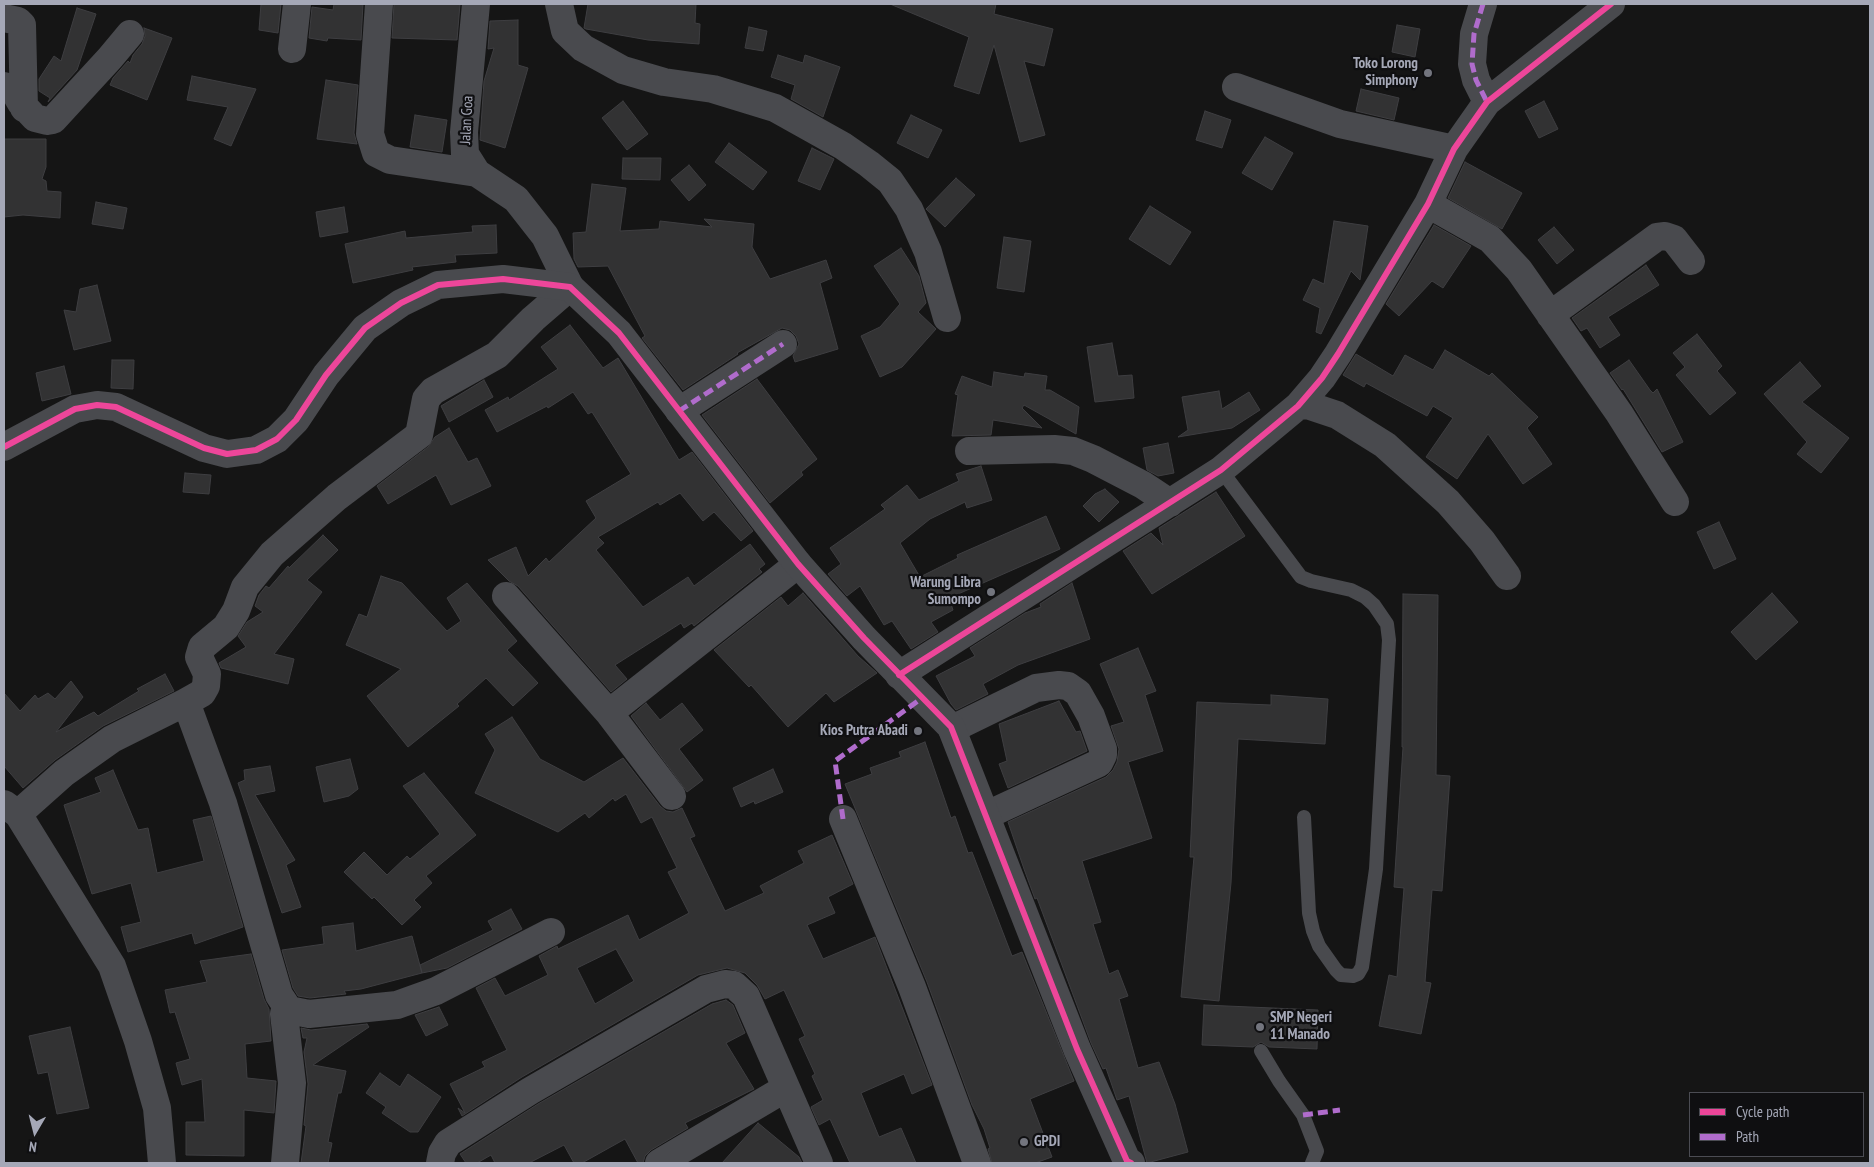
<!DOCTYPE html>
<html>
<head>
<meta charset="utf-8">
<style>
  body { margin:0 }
  #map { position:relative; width:1874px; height:1167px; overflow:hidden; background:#151515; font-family:"PT Sans Narrow",sans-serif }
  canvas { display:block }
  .frame { position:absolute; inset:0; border:5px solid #a5a8b7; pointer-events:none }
  .legend { position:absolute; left:1689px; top:1092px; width:175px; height:65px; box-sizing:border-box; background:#0f0f11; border:1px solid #4b4c53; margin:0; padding:6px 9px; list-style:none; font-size:15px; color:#a5a8b7 }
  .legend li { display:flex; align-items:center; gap:10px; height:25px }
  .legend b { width:25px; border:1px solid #4b4c53 }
  .north { position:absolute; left:10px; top:1107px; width:50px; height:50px; -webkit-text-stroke:4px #0f0f11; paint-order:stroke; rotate:188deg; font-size:14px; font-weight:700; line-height:20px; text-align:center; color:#a5a8b7 }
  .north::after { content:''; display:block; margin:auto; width:18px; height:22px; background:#a5a8b7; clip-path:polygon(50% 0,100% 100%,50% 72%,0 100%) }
</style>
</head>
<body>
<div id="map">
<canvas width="1874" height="1167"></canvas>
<div class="frame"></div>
<ul class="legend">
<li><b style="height:6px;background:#ed469a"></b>Cycle path</li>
<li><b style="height:6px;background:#b06ccc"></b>Path</li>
</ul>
<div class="north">N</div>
</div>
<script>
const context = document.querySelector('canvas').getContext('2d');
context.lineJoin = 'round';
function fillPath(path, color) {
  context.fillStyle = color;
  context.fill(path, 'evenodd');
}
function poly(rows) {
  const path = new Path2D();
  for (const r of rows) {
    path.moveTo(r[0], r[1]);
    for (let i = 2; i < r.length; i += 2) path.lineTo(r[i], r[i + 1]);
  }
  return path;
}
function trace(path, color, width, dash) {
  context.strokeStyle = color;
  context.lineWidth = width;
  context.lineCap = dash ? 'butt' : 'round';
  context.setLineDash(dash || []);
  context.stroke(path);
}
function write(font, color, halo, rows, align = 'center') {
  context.font = font + ' "PT Sans Narrow",sans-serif';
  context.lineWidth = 4.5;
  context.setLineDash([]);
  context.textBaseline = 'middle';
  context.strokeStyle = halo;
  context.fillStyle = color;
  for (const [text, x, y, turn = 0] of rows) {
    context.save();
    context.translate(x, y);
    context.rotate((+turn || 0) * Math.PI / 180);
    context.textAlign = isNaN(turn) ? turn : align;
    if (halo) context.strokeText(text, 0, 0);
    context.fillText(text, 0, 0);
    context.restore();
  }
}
const building = poly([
  [261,4,281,4,278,33,259,30,261,4],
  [334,4,363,4,361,40,328,38,327,41,309,38,312,7,333,10,334,4],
  [394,4,460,4,457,40,392,38,394,4],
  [588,4,696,4,695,23,700,24,699,44,648,40,586,29,584,28,588,4],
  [890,4,996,4,994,14,1053,29,1044,66,1024,61,1045,135,1020,142,994,45,979,94,954,86,969,37,890,4],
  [77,8,96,14,77,70,48,102,50,98,39,91,39,79,54,56,61,61,77,8],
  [518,20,518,65,528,68,505,148,480,140,484,81,494,48,488,49,490,21,518,20],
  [1397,25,1420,29,1415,57,1392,52,1397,25],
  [749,27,767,31,763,51,745,48,749,27],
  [144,28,172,38,147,100,110,85,113,78,128,61,130,63,133,55,142,44,145,36,144,28],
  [778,55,803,63,805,55,840,67,823,117,791,99,795,85,771,77,778,55],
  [192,76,256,89,231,146,214,139,228,107,187,100,192,76],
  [326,80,358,85,354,133,357,144,317,139,326,80],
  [1361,89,1399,98,1394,120,1356,111,1361,89],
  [623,101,648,134,627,150,602,118,623,101],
  [1544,101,1558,129,1539,138,1525,111,1544,101],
  [1205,111,1231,120,1222,148,1196,140,1205,111],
  [415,115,447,120,442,152,410,147,415,115],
  [911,115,942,130,928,158,897,143,911,115],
  [1265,137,1293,153,1272,190,1242,173,1265,137],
  [4,139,46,139,46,167,42,179,46,181,47,191,61,192,60,218,23,215,4,217,4,139],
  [729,143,767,172,753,190,715,162,729,143],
  [812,148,834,159,820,190,798,181,812,148],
  [623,158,661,158,660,180,622,179,623,158],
  [1465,162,1522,193,1502,229,1448,198,1465,162],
  [689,165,706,185,689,201,671,180,689,165],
  [956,178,975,195,945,227,926,209,956,178],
  [592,184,626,188,620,231,659,229,660,221,712,227,704,219,754,224,752,247,770,279,826,260,832,278,820,283,838,349,795,362,793,356,799,344,796,336,790,330,782,328,737,353,738,354,683,390,642,338,645,336,608,266,578,267,574,259,573,233,586,232,592,184],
  [96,202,127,208,123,229,92,224,96,202],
  [1150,206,1191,232,1170,265,1129,239,1150,206],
  [344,207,348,232,320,237,316,212,344,207],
  [1334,221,1368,226,1360,280,1351,271,1321,334,1316,332,1320,308,1303,300,1313,279,1324,284,1334,221],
  [496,225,497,253,455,255,456,262,412,267,413,270,353,283,345,244,405,231,406,238,473,232,472,226,496,225],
  [1434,225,1471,246,1443,288,1432,281,1399,316,1386,304,1434,225],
  [1554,227,1574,250,1557,264,1538,240,1554,227],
  [1004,237,1031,241,1024,292,997,288,1004,237],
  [901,248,919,276,926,303,918,312,936,329,902,367,880,377,861,336,880,327,900,304,874,266,901,248],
  [1646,265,1659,285,1608,317,1620,335,1600,348,1587,328,1581,331,1572,318,1646,265],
  [97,285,111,341,74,350,64,310,76,312,80,289,97,285],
  [570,325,603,368,618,358,679,460,692,452,753,531,741,541,714,512,703,521,680,493,660,505,658,502,598,537,604,543,596,550,643,607,688,577,694,586,750,544,765,564,759,569,762,572,694,626,692,623,684,628,681,623,615,665,627,679,611,692,518,586,509,581,488,560,516,547,528,576,546,558,549,562,596,518,586,501,631,474,592,412,588,414,573,392,548,408,547,406,497,432,485,410,508,397,509,400,558,369,541,347,570,325],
  [1697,334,1722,366,1717,371,1736,393,1710,415,1676,375,1685,367,1673,353,1697,334],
  [1112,343,1118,376,1132,375,1134,398,1095,402,1087,347,1112,343],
  [1445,350,1489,376,1492,373,1538,417,1527,428,1552,464,1523,484,1488,434,1457,479,1426,457,1453,418,1433,406,1427,416,1366,383,1364,387,1343,375,1356,354,1393,376,1405,355,1433,370,1445,350],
  [112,360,134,360,133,389,111,388,112,360],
  [1629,360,1650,390,1653,393,1657,389,1683,442,1662,452,1623,389,1622,390,1610,373,1629,360],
  [1800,362,1821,386,1802,402,1849,438,1821,473,1797,454,1807,442,1764,394,1800,362],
  [64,366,71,394,42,401,36,373,64,366],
  [994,372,1024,377,1025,373,1047,376,1045,390,1050,390,1079,407,1076,434,1024,405,1022,408,1042,428,993,420,991,435,952,436,958,395,955,394,962,376,992,387,994,372],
  [757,379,817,459,801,472,803,475,770,503,702,415,757,379],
  [484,380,493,397,449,422,441,406,484,380],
  [1219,391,1222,409,1249,392,1260,410,1232,428,1178,437,1188,430,1182,397,1219,391],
  [449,428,468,462,477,458,491,486,451,505,436,475,388,504,377,486,428,447,435,437,449,428],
  [1168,443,1174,473,1158,476,1147,470,1143,448,1168,443],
  [981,466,992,500,967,508,965,502,930,519,900,543,920,577,958,558,957,555,1046,516,1060,549,949,598,953,610,931,622,938,632,911,649,892,621,884,625,860,586,847,596,828,574,841,564,830,548,885,509,881,505,907,485,919,500,959,481,956,474,981,466],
  [185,473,211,475,209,494,183,492,185,473],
  [1105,489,1119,502,1099,522,1083,506,1095,494,1105,489],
  [1216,492,1245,536,1152,594,1123,551,1151,533,1163,545,1159,528,1216,492],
  [1719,522,1736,559,1714,569,1697,532,1719,522],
  [323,535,338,550,307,580,322,592,274,654,294,659,288,684,221,668,219,663,246,647,238,636,247,622,263,612,255,606,259,595,266,586,269,588,288,566,289,568,323,535],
  [381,576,402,583,447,631,461,621,447,598,467,583,517,641,507,650,538,683,513,706,486,678,457,704,459,706,408,747,367,696,401,669,346,645,359,614,367,617,381,576],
  [1072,583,1090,639,1018,665,983,684,988,694,956,710,951,704,936,676,975,656,970,648,1025,613,1041,607,1040,604,1072,583],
  [803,593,858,656,877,673,834,702,826,693,788,727,751,685,749,687,714,650,781,597,788,606,803,593],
  [1772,593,1798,622,1756,660,1731,632,1772,593],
  [1403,594,1438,595,1436,775,1450,776,1442,891,1432,890,1425,982,1431,983,1421,1034,1379,1026,1389,975,1397,977,1404,888,1394,887,1403,747,1402,747,1403,594],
  [1138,648,1156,691,1145,695,1163,751,1128,762,1152,838,1082,861,1101,922,1093,924,1109,974,1118,970,1128,996,1119,999,1138,1068,1159,1062,1175,1104,1188,1152,1147,1163,1129,1096,1117,1100,1106,1068,1103,1069,1091,1043,1037,898,1035,899,1024,869,1008,822,1106,777,1113,770,1117,762,1119,749,1111,726,1124,722,1100,664,1138,648],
  [165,674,174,691,103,726,55,760,23,788,4,766,4,693,20,711,35,695,38,699,48,693,55,699,71,681,83,697,56,732,94,712,98,716,139,691,137,689,165,674],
  [1271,695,1328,699,1325,744,1238,739,1231,883,1219,1001,1181,997,1194,857,1190,857,1197,702,1271,705,1271,695],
  [1059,701,1076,732,1080,731,1087,751,1008,788,999,764,1007,761,999,724,1059,701],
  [646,703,660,720,682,703,703,730,679,749,703,780,687,792,631,716,646,703],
  [512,717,540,759,584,782,623,758,660,806,666,811,673,812,682,808,695,836,690,838,725,911,764,893,760,886,804,863,798,851,832,835,853,884,828,897,835,913,807,925,823,959,875,937,932,1085,912,1094,904,1074,861,1093,879,1137,901,1128,916,1163,850,1163,830,1119,819,1125,811,1107,823,1100,812,1076,815,1074,799,1039,805,1036,784,990,765,999,757,985,745,973,727,968,698,975,522,1077,462,1116,458,1108,465,1113,450,1084,485,1067,482,1062,507,1050,476,988,495,978,505,996,548,975,539,956,557,946,558,949,628,915,639,940,689,913,668,872,677,868,652,817,641,823,626,794,615,801,613,798,589,818,585,813,558,832,475,793,495,750,485,734,512,717],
  [616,949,634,981,595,1004,577,968,616,949],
  [925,742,951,818,955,816,968,853,972,852,1012,956,1022,952,1074,1081,1030,1099,1052,1157,1035,1163,992,1163,988,1149,990,1148,984,1129,972,1105,927,982,845,784,872,774,870,768,901,757,899,752,925,742],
  [350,759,358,789,349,796,324,802,316,767,350,759],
  [270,766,275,791,255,795,295,860,286,865,301,907,282,913,238,783,245,780,244,770,270,766],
  [773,769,783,792,755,804,754,801,741,807,733,788,773,769],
  [113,770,138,830,148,828,157,873,204,861,193,820,211,816,243,927,195,944,192,933,128,952,121,927,141,922,131,883,92,894,64,805,101,792,95,778,113,770],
  [424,773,476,835,426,876,432,883,414,900,421,907,402,925,374,897,372,899,344,872,364,852,387,875,407,856,410,859,440,834,403,786,424,773],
  [511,909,522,929,447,968,422,973,420,965,493,930,488,921,511,909],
  [353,923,356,951,412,936,422,973,361,989,344,991,346,994,310,998,298,996,293,988,282,950,324,944,322,927,353,923],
  [251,954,264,999,269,1009,271,1041,245,1044,247,1078,276,1081,274,1113,244,1110,244,1156,186,1155,186,1122,205,1122,202,1079,182,1085,176,1063,190,1059,175,1012,170,1013,165,990,207,982,200,961,251,954],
  [726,1000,733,1005,745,1033,726,1043,754,1089,685,1123,688,1128,651,1150,645,1156,643,1163,638,1163,625,1139,582,1163,574,1163,564,1145,529,1163,495,1163,491,1155,477,1163,466,1163,460,1154,538,1104,712,1004,726,1000],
  [1204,1005,1318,1010,1317,1049,1269,1047,1261,1042,1253,1047,1202,1045,1204,1005],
  [439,1007,448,1025,426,1036,415,1015,439,1007],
  [367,1024,369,1027,313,1065,346,1071,341,1093,338,1093,328,1142,332,1143,328,1163,301,1163,306,1126,304,1125,308,1084,304,1052,307,1038,303,1038,301,1028,311,1030,367,1024],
  [70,1027,89,1108,57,1114,48,1072,38,1074,29,1036,70,1027],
  [380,1073,400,1087,408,1074,441,1097,418,1132,410,1132,382,1113,386,1107,366,1093,380,1073],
  [758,1123,799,1157,802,1163,722,1163,758,1123]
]);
fillPath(building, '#323233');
trace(building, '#3e3e41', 1);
trace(poly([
  [1221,470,1301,577,1311,581,1351,590,1365,597,1374,605,1387,624,1389,640,1376,869,1362,967,1358,974,1353,976,1341,975,1336,970,1319,946,1313,931,1309,913,1304,817],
  [1261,1051,1279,1081,1303,1115,1317,1151,1312,1163]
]), '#494a4e', 14);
trace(poly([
  [379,4,370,134,376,153,390,160,477,173],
  [559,4,565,31,583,48,623,70,664,82,713,89,775,108,843,146,869,164,890,181,909,209,928,252,947,318],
  [1483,4,1474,34,1472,64,1476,80,1487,102],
  [4,18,18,21,22,25,24,108],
  [292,49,297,4],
  [4,86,13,89,21,103,35,118,47,121,53,120,110,58,130,34],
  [1236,87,1340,124,1454,149],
  [1428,204,1490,239,1519,270,1619,413,1675,502],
  [1550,315,1657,237,1665,236,1674,239,1691,261],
  [1298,406,1307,405,1337,415,1385,445,1448,502,1482,541,1507,576],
  [679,411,783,344],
  [969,451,1054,449,1073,451,1093,459,1143,485,1170,503],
  [506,596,609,713,798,564],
  [899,675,1221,470,1298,406,1322,378,1338,354,1428,204,1454,149,1487,102,1611,4],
  [186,702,202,693,206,686,207,674,199,657,202,647,226,627,236,611,245,587,272,554,337,497,419,435,426,399,433,391,497,355,533,319,570,287,545,236,516,199,477,173,465,154,464,132,476,4],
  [609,713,672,796],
  [952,729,1036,688,1059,685,1068,686,1078,693,1091,716,1103,749,1103,755,1099,763,987,815],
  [4,804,18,814,112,966,138,1041,157,1108,162,1163],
  [18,814,64,773,112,739,186,702,223,803,279,995,289,1010,309,1014,397,1005,436,991,551,932],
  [843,819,912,987,977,1163],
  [285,1163,292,1083,284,1014,286,1006],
  [440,1163,442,1153,448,1143,530,1091,706,989,725,984,734,985,746,996,819,1163],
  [659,1163,786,1088]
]), '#494a4e', 28);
trace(poly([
  [4,447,75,409,97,405,116,407,204,448,227,454,256,450,277,439,296,420,326,375,365,328,401,303,438,285,503,279,570,287,619,333,798,564,864,638,951,727,1077,1049,1127,1161,1131,1163]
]), '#494a4e', 28);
trace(poly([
  [1483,4,1474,34,1472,64,1476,80,1487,102],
  [679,411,783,344],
  [843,819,835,761,922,698],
  [1303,1115,1340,1110]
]), '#b06ccc', 5, [10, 5]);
trace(poly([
  [4,447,75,409,97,405,116,407,204,448,227,454,256,450,277,439,296,420,326,375,365,328,401,303,438,285,503,279,570,287,619,333,798,564,864,638,951,727,1077,1049,1127,1161,1131,1163],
  [899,675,1221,470,1298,406,1322,378,1338,354,1428,204,1454,149,1487,102,1611,4]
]), '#ed469a', 6);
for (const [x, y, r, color] of [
  [1428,73,5,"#73757e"],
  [991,592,5,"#73757e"],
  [918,731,5,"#73757e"],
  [1260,1027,5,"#73757e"],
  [1024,1142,5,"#73757e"]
]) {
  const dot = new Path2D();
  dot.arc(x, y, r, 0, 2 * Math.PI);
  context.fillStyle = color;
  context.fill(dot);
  trace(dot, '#0f0f11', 2);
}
write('bold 15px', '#a5a8b7', '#0f0f11', [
  ["Toko Lorong",1418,64],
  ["Simphony",1418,81],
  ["Warung Libra",981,583],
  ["Sumompo",981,600],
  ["Kios Putra Abadi",908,731],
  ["SMP Negeri",1270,1018,"left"],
  ["11 Manado",1270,1035,"left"],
  ["GPDI",1034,1142,"left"]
], 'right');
write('15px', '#a5a8b7', '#0f0f11', [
  ["Jalan Goa",467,120,-87]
]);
</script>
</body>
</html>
